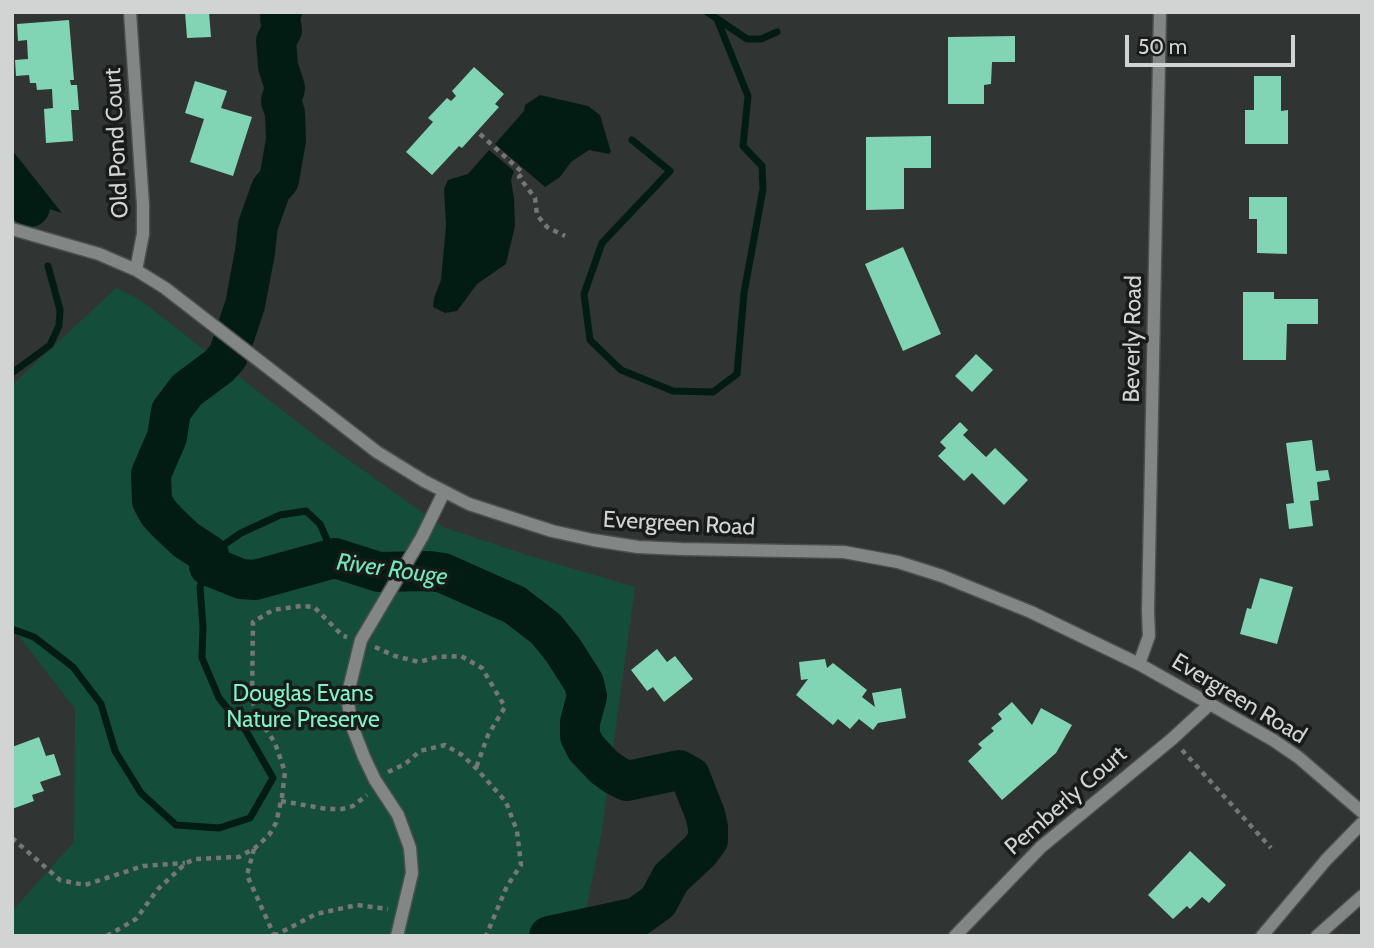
<!DOCTYPE html>
<html>
<head>
<meta charset="utf-8">
<style>
  body { margin:0 }
  #map { position:relative; width:1374px; height:948px; overflow:hidden; background:#303432; font-family:Cabin,sans-serif }
  canvas { display:block }
  .frame { position:absolute; inset:0; border:14px solid #d2d4d3; pointer-events:none }
  .scale { position:absolute; left:1125px; top:35px; width:170px; height:32px; box-sizing:border-box; border:4px solid #d2d4d3; border-top:0; padding-left:9px; font-size:21px; line-height:24px; white-space:nowrap; color:#d2d4d3; -webkit-text-stroke:5px #191b1a; paint-order:stroke }
</style>
</head>
<body>
<div id="map">
<canvas width="1374" height="948"></canvas>
<div class="frame"></div>
<div class="scale">50 m</div>
</div>
<script>
const context = document.querySelector('canvas').getContext('2d');
context.lineJoin = 'round';
function fillPath(path, color) {
  context.fillStyle = color;
  context.fill(path, 'evenodd');
}
function poly(rows) {
  const path = new Path2D();
  for (const r of rows) {
    path.moveTo(r[0], r[1]);
    for (let i = 2; i < r.length; i += 2) path.lineTo(r[i], r[i + 1]);
  }
  return path;
}
function trace(path, color, width, dash) {
  context.strokeStyle = color;
  context.lineWidth = width;
  context.lineCap = dash ? 'butt' : 'round';
  context.setLineDash(dash || []);
  context.stroke(path);
}
function write(font, color, halo, rows, align = 'center') {
  context.font = font + ' Cabin,sans-serif';
  context.lineWidth = 7;
  context.setLineDash([]);
  context.textBaseline = 'middle';
  context.strokeStyle = halo;
  context.fillStyle = color;
  for (const [text, x, y, turn = 0] of rows) {
    context.save();
    context.translate(x, y);
    context.rotate((+turn || 0) * Math.PI / 180);
    context.textAlign = isNaN(turn) ? turn : align;
    if (halo) context.strokeText(text, 0, 0);
    context.fillText(text, 0, 0);
    context.restore();
  }
}
fillPath(poly([
  [116,288,140,300,322,441,443,527,527,555,635,587,602,830,581,936,12,936,12,911,74,842,75,709,12,627,12,385]
]), '#154d3b');
fillPath(poly([
  [540,95,588,106,600,115,611,152,609,154,589,150,571,162,560,177,545,187,495,144,524,111,525,105],
  [12,150,62,213,12,197],
  [489,150,514,171,511,180,514,199,515,226,506,264,477,284,457,311,445,313,433,307,434,298,441,280,446,226,444,189,448,180,468,174]
]), '#031c13');
trace(poly([
  [707,12,747,39,761,39,777,32],
  [632,140,670,171,602,243,584,294,590,340,621,370,673,391,713,392,737,374,744,293,763,189,762,166,743,146,748,96,717,19],
  [12,373,50,345,59,326,60,310,48,266],
  [209,555,241,533,280,515,306,511,320,524,335,558],
  [12,629,34,637,73,667,101,704,115,751,141,793,176,825,219,828,250,818,273,778,246,731,219,698,202,658,203,627,200,587,209,566]
]), '#031c13', 7);
trace(poly([
  [282,12,280,18,282,30,276,41,278,66,285,88,281,101,285,113,286,140,279,180,271,189,258,225,255,252,245,305,228,356,219,366,187,390,171,411,167,437,151,474,152,501,158,512,167,522,186,540,209,555,209,566,241,579,255,580,335,558,379,572,430,571,443,573,515,605,546,629,563,650,584,683,587,696,580,722,580,736,586,748,604,767,615,775,627,781,679,770,690,776,705,814,708,827,708,840,700,851,671,878,658,902,637,917,549,936],
  [12,191,30,207]
]), '#031c13', 40);
fillPath(poly([
  [185,12,209,12,211,37,187,38],
  [69,20,74,80,70,80,71,85,77,85,79,110,71,110,73,141,46,143,44,109,53,108,52,89,37,90,36,83,30,83,29,75,16,76,15,60,28,59,27,40,18,41,17,24],
  [1015,36,1015,62,992,62,991,84,984,85,984,104,948,104,948,37],
  [474,67,504,94,495,104,499,107,462,148,459,146,432,175,406,152,433,122,428,118,447,98,451,101,456,96,452,91],
  [1254,76,1281,76,1281,111,1288,110,1288,144,1245,144,1245,110,1254,110],
  [195,81,227,91,221,108,252,117,233,176,190,162,204,119,185,113],
  [931,136,931,168,904,168,904,209,866,210,866,137],
  [1249,197,1287,197,1287,254,1257,253,1257,219,1249,219],
  [903,247,941,334,903,351,865,264],
  [1243,292,1274,292,1274,299,1318,299,1318,324,1287,324,1286,360,1243,360],
  [976,354,993,370,972,392,955,376],
  [960,422,968,430,963,435,986,457,995,448,1028,480,1004,505,972,473,964,481,938,456,946,448,940,442],
  [1312,440,1316,471,1328,470,1330,480,1317,482,1319,500,1310,501,1313,526,1289,529,1286,504,1294,503,1286,443],
  [1260,578,1293,587,1277,644,1240,634,1247,608,1251,609],
  [657,649,667,662,675,656,693,679,664,702,653,687,647,691,631,670],
  [825,659,827,668,833,663,867,690,862,697,875,707,872,693,901,688,906,718,878,723,873,730,859,719,850,729,838,719,833,725,796,695,808,679,801,680,799,662],
  [1012,702,1032,725,1041,708,1072,725,1056,753,1002,800,968,761,982,748,978,744,994,731,991,728,1002,719,998,714],
  [39,737,46,756,54,754,61,775,40,782,44,791,32,795,34,801,12,809,12,747],
  [1190,851,1226,885,1209,903,1202,897,1190,909,1187,906,1173,919,1148,895]
]), '#82d5b4');
const minor = poly([
  [130,12,143,205,143,234,136,270],
  [12,229,99,254,136,270,165,288,377,452,424,481,469,504,552,531,593,540,638,547,681,549,844,552,898,562,942,576,1031,612,1139,664,1210,704,1273,740,1298,757,1362,812],
  [1139,664,1149,636,1148,611,1160,12],
  [397,936,412,873,410,848,398,815,375,780,364,757,352,726,347,697,361,640,422,537,444,492],
  [955,936,1041,847,1172,739,1210,704],
  [1262,936,1326,860,1362,823],
  [1317,936,1362,896]
]);
trace(minor, '#4c4f4e', 15);
trace(poly([
  [480,134,523,173,519,177,535,198,537,215,547,227,565,236],
  [375,647,395,656,419,662,437,657,461,656,482,668,505,707,488,735,476,768],
  [1182,750,1271,848],
  [388,772,405,764,420,751,445,745,462,755,476,768,506,802,517,831,521,865,507,886,486,936],
  [281,801,327,809,342,809,353,806,367,795],
  [12,838,60,880,85,885,143,866,185,863],
  [254,849,247,875,274,935],
  [107,936,136,919,158,889,186,863,195,859,239,857,255,848,269,835,276,823,282,797,285,772,275,743,260,720,252,700,253,622,273,610,301,606,314,607,343,636,347,637],
  [274,936,316,914,357,905,388,909]
]), '#747776', 4.5, [5, 5]);
trace(minor, '#828785', 12);
write('23px', '#d2d4d3', '#191b1a', [
  ["Old Pond Court",117,143,-93],
  ["Beverly Road",1133,339,-89],
  ["Evergreen Road",679,524,3],
  ["Evergreen Road",1239,699,31],
  ["Pemberly Court",1066,801,-41]
]);
write('23px', '#7ef3c7', '#191b1a', [
  ["Douglas Evans",303,694],
  ["Nature Preserve",303,720]
]);
write('italic 24px', '#71e7bc', '#191b1a', [
  ["River Rouge",392,570,8]
]);
</script>
</body>
</html>
